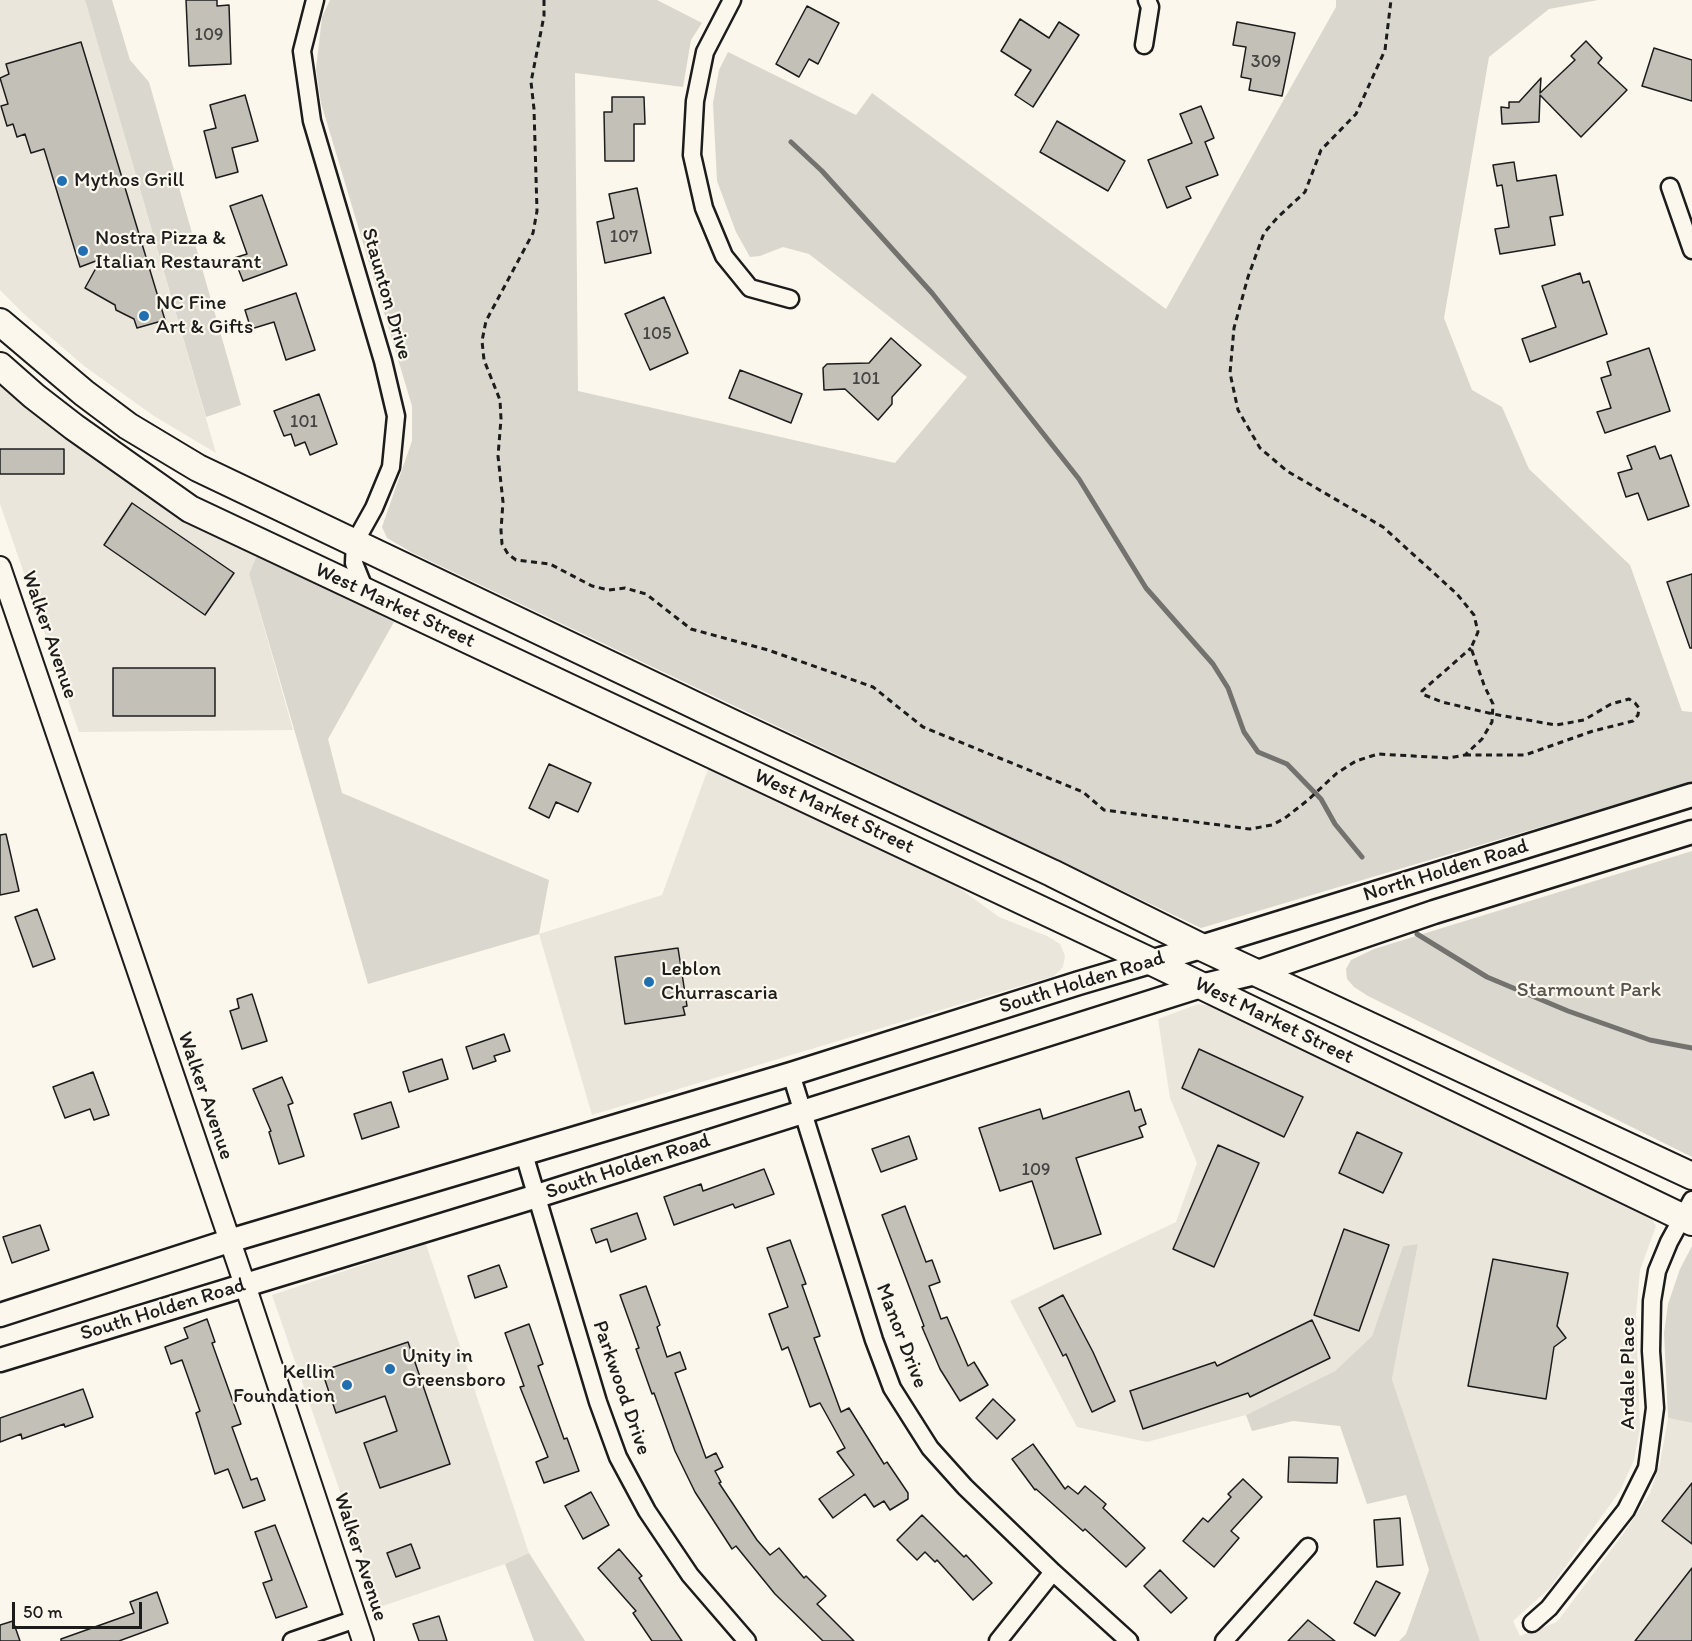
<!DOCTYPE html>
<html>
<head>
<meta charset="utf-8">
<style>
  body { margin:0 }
  #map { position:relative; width:1692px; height:1641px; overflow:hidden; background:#fbf7ec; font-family:Itim,sans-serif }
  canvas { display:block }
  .scale { position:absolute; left:12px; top:1602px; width:130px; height:27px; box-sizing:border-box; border:3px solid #1c1c1c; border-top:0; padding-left:8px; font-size:18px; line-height:21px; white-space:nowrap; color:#1c1c1c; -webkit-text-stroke:4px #fbf7ec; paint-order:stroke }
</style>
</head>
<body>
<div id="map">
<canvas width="1692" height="1641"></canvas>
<div class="scale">50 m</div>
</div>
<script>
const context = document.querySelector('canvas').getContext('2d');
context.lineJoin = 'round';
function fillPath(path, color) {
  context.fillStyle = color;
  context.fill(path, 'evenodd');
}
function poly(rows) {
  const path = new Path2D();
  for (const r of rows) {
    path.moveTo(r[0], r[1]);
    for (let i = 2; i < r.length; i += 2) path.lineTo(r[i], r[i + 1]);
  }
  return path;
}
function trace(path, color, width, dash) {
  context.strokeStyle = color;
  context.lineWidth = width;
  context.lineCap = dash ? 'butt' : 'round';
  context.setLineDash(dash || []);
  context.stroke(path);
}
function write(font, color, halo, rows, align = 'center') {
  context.font = font + ' Itim,sans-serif';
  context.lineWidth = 4.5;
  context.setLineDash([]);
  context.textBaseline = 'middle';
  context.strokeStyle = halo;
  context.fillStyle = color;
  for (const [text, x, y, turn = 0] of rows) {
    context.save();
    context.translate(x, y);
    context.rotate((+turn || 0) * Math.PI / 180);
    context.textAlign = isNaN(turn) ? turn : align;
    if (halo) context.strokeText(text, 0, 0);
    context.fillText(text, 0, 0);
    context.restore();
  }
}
fillPath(poly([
  [0,0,85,0,216,453,154,416,84,366,24,314,0,290],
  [0,383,63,436,149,495,257,555,249,574,293,730,79,732,0,504],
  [708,769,948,880,999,917,1047,936,1060,944,1065,956,1063,967,1054,976,592,1115,539,934,662,895],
  [1198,1004,1209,1006,1648,1213,1656,1226,1640,1270,1636,1314,1640,1429,1634,1460,1620,1491,1550,1588,1513,1621,1520,1636,1557,1622,1626,1530,1650,1493,1660,1463,1668,1418,1692,1423,1692,1641,1480,1641,1392,1379,1418,1244,1403,1246,1372,1336,1335,1371,1246,1415,1147,1442,1077,1427,1010,1301,1176,1222,1197,1163,1170,1098,1158,1019],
  [426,1244,529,1553,505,1564,380,1607,272,1295]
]), '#eae6dc');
fillPath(poly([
  [85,0,112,0,130,60,149,82,241,405,206,417],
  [330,0,657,0,702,23,691,40,683,87,575,73,578,391,895,463,967,377,809,254,783,247,760,256,750,257,736,232,717,181,713,103,719,70,728,52,856,115,872,93,1166,309,1336,7,1336,0,1598,0,1549,9,1489,57,1444,318,1472,390,1502,407,1529,469,1630,565,1682,711,1692,712,1692,782,1201,928,411,552,387,538,382,527,412,441,412,406,321,103,316,69,322,17],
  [257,555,394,622,328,739,342,793,549,880,539,934,368,984,249,574],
  [1692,851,1692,1157,1368,996,1354,987,1347,979,1346,969,1351,960,1374,949],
  [1418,1244,1392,1379,1480,1641,1399,1641,1406,1634,1429,1570,1406,1495,1367,1504,1340,1426,1293,1421,1252,1431,1246,1415,1335,1371,1372,1336,1403,1246],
  [1692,1246,1692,1423,1668,1418,1664,1333,1668,1304,1680,1269],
  [529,1553,585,1641,534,1641,505,1564]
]), '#dad7ce');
trace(poly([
  [791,142,822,171,932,293,1079,479,1146,588,1213,664,1228,688,1244,732,1258,752,1287,764,1321,799,1335,824,1362,857],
  [1417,934,1487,977,1568,1011,1650,1040,1692,1048]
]), '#74726e', 5);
const building = poly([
  [186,0,217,0,217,6,229,5,231,64,189,66,186,0],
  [807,6,839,23,818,64,809,59,799,77,776,64,807,6],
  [1020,19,1049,38,1059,22,1079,35,1033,107,1015,95,1031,70,1001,51,1020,19],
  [1237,22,1295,33,1282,96,1249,90,1251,79,1241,77,1246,47,1233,45,1237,22],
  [1586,41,1602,58,1598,63,1627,90,1581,137,1540,95,1539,122,1502,124,1501,107,1509,108,1509,102,1519,102,1541,78,1540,93,1575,60,1571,56,1586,41],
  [81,42,165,320,137,328,134,319,116,310,115,305,85,288,101,259,80,267,44,149,31,153,25,134,17,137,13,124,7,126,1,106,8,104,0,78,9,74,6,64,81,42],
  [1654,48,1692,60,1692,101,1642,86,1654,48],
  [245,95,258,141,232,148,238,172,216,178,204,131,216,128,210,105,245,95],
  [612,97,644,97,645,124,634,124,634,161,605,161,604,112,612,112,612,97],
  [1201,106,1214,138,1205,142,1218,175,1186,187,1191,198,1167,208,1148,160,1192,143,1180,114,1201,106],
  [1057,121,1125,161,1108,191,1040,152,1057,121],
  [1514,162,1517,181,1556,175,1563,215,1550,217,1555,245,1500,254,1495,229,1509,227,1502,185,1497,186,1493,165,1514,162],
  [637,188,651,253,605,263,597,222,614,218,609,194,637,188],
  [262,195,287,265,243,281,234,258,247,254,230,206,262,195],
  [1580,273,1583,283,1589,281,1607,334,1530,362,1522,339,1556,327,1542,286,1580,273],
  [296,293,315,350,286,360,274,322,251,329,245,310,296,293],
  [664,297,688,353,650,370,625,314,664,297],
  [891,338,921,365,892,397,892,404,878,420,845,389,824,390,823,368,827,364,869,363,891,338],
  [1649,348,1670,411,1605,433,1597,412,1611,408,1601,378,1611,375,1607,362,1649,348],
  [740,370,802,394,791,423,729,398,740,370],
  [319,394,337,444,310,455,305,442,295,446,291,434,284,436,274,411,319,394],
  [1655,446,1660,459,1671,455,1689,506,1648,520,1638,493,1626,497,1618,473,1632,469,1627,456,1655,446],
  [0,449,64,449,64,474,0,474,0,449],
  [132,503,234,573,205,615,104,545,132,503],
  [1692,574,1692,648,1690,648,1667,582,1692,574],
  [113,668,215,668,215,716,113,716,113,668],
  [549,764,591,783,578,812,556,802,549,818,529,808,549,764],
  [6,834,19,891,0,895,0,835,6,834],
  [37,909,55,959,33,967,15,917,37,909],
  [678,948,687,1006,683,1007,685,1015,625,1024,615,957,678,948],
  [252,994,267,1041,242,1049,230,1011,239,1008,237,999,252,994],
  [504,1034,510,1051,494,1056,496,1061,473,1069,466,1047,504,1034],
  [1199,1049,1303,1097,1284,1137,1182,1088,1199,1049],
  [442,1059,448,1079,409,1092,403,1072,442,1059],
  [93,1072,109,1115,94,1120,90,1109,65,1118,53,1087,93,1072],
  [282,1077,293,1103,288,1105,304,1156,279,1164,269,1132,271,1131,253,1089,282,1077],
  [1129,1091,1135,1111,1141,1109,1146,1124,1139,1127,1143,1137,1076,1158,1101,1234,1054,1249,1032,1181,1000,1191,979,1128,1040,1109,1043,1119,1129,1091],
  [391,1102,399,1127,362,1139,354,1114,391,1102],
  [1357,1132,1402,1153,1383,1193,1339,1173,1357,1132],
  [909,1136,917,1159,881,1172,872,1149,909,1136],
  [1218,1145,1259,1163,1214,1267,1173,1249,1218,1145],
  [764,1169,774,1194,735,1208,733,1204,674,1225,664,1197,701,1184,703,1191,764,1169],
  [905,1206,926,1262,932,1260,940,1282,929,1286,941,1319,947,1317,968,1366,974,1362,988,1385,960,1401,940,1369,922,1327,924,1326,882,1215,905,1206],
  [637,1213,646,1239,611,1252,607,1239,596,1243,591,1229,637,1213],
  [40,1225,49,1250,12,1263,3,1237,40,1225],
  [1344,1229,1389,1245,1359,1331,1314,1315,1344,1229],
  [790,1240,806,1284,802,1285,820,1336,814,1338,841,1412,849,1408,884,1464,887,1462,908,1493,908,1499,890,1510,884,1501,874,1507,865,1494,833,1518,819,1499,854,1475,837,1452,845,1448,820,1403,810,1407,788,1347,782,1350,769,1314,788,1307,767,1248,790,1240],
  [1493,1259,1568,1273,1557,1326,1566,1338,1554,1347,1546,1399,1468,1386,1493,1259],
  [499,1265,507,1287,475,1298,468,1276,499,1265],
  [646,1286,660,1325,657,1327,667,1357,680,1352,686,1369,675,1373,706,1458,716,1453,723,1467,715,1471,721,1482,719,1483,757,1540,770,1555,779,1548,804,1578,806,1576,826,1596,817,1604,854,1641,823,1641,775,1594,736,1546,732,1549,695,1492,675,1451,654,1393,652,1394,636,1349,639,1348,620,1295,646,1286],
  [1063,1295,1093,1352,1115,1401,1092,1412,1066,1354,1063,1356,1039,1308,1063,1295],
  [207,1319,215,1342,212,1343,241,1424,232,1427,251,1480,257,1478,265,1500,243,1508,228,1469,215,1474,196,1413,200,1411,182,1360,171,1364,165,1347,188,1338,184,1328,207,1319],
  [1312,1320,1330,1358,1250,1397,1248,1393,1143,1429,1130,1391,1215,1362,1217,1366,1312,1320],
  [529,1324,543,1364,538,1366,564,1439,567,1438,579,1471,544,1483,536,1462,548,1457,520,1387,524,1386,505,1333,529,1324],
  [408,1342,450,1464,380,1488,364,1443,397,1431,385,1396,336,1413,322,1371,408,1342],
  [83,1389,93,1417,65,1427,64,1424,22,1439,21,1434,0,1442,0,1418,83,1389],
  [993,1399,1015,1420,997,1439,976,1418,993,1399],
  [1033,1444,1065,1489,1068,1486,1078,1494,1085,1486,1106,1504,1103,1508,1145,1548,1126,1567,1085,1529,1083,1531,1036,1489,1035,1490,1012,1459,1033,1444],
  [1289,1457,1338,1458,1337,1483,1288,1482,1289,1457],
  [1243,1479,1262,1497,1231,1531,1239,1538,1214,1567,1183,1541,1203,1518,1208,1522,1231,1497,1228,1494,1243,1479],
  [1692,1483,1692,1544,1662,1521,1692,1483],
  [591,1492,609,1525,583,1539,565,1506,591,1492],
  [922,1515,964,1557,966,1555,992,1583,973,1600,937,1560,935,1562,925,1552,917,1560,897,1540,922,1515],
  [1400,1518,1403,1565,1377,1567,1374,1520,1400,1518],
  [275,1525,307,1607,276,1618,263,1583,272,1580,255,1532,275,1525],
  [411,1544,420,1568,396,1577,387,1553,411,1544],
  [619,1549,642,1576,639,1578,682,1641,652,1641,633,1613,636,1611,598,1568,619,1549],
  [1692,1568,1692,1641,1635,1641,1692,1568],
  [1160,1570,1187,1598,1171,1613,1144,1586,1160,1570],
  [1376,1581,1400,1593,1375,1636,1354,1623,1376,1581],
  [157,1592,168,1623,119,1641,61,1641,61,1639,134,1613,130,1602,157,1592],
  [439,1616,447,1641,419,1641,413,1624,439,1616],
  [1308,1620,1335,1641,1288,1641,1308,1620],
  [13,1621,20,1641,0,1641,0,1625,13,1621]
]);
fillPath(building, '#c3c0b8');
trace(building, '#1c1c1c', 1.5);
const minor = poly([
  [315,0,302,51,312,121,383,361,396,416,391,467,374,508,355,542,354,563,362,583,370,593],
  [732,0,705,52,695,101,692,155,704,208,724,256,750,288,790,299],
  [1144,45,1150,7,1147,0],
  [1670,187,1692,250],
  [791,1074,874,1340,892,1388,930,1448,965,1487,1053,1572,1129,1641],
  [524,1154,598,1402,618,1457,647,1511,690,1575,747,1641],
  [1532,1623,1549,1608,1626,1510,1647,1468,1655,1408,1651,1351,1652,1301,1657,1271,1669,1242,1692,1200],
  [292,1641,356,1619],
  [998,1641,1053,1572],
  [1224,1641,1308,1547]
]);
const tertiary = poly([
  [0,567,245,1285,363,1641]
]);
const secondary = poly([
  [0,1315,229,1241,791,1074,1079,983,1201,947,1692,795],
  [0,1360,537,1196,1201,986,1255,973,1434,912,1692,832]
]);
const primary = poly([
  [0,322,84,393,128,426,198,468,730,722,1052,873,1201,947,1692,1176],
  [0,366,34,396,74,427,190,509,1150,961,1692,1222]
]);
trace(minor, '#1c1c1c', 21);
trace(tertiary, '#1c1c1c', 24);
trace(secondary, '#1c1c1c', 27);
trace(primary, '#1c1c1c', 30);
trace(poly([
  [544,0,544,16,531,82,534,109,537,211,533,233,486,321,482,341,484,360,500,400,501,419,498,456,503,502,501,530,502,544,508,554,516,560,550,564,592,586,609,590,625,588,646,594,691,629,768,650,873,687,923,727,1083,792,1104,810,1250,829,1272,825,1285,818,1308,800,1337,773,1356,761,1378,754,1449,758,1465,755,1482,739,1492,722,1493,704,1484,685,1471,648,1478,632,1474,615,1457,594,1383,527,1287,471,1260,448,1238,410,1230,373,1234,328,1248,277,1264,233,1278,217,1305,192,1321,150,1356,114,1385,50,1391,0],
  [1465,755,1525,755,1593,731,1633,721,1638,715,1639,708,1635,703,1629,699,1611,704,1584,720,1556,725,1493,714,1442,702,1422,694,1422,691,1471,648]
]), '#1c1c1c', 3, [6, 4.5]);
trace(minor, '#fbf7ec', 16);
trace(tertiary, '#fbf7ec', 20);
trace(secondary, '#fbf7ec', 22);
trace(primary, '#fbf7ec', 26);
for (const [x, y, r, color] of [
  [62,181,6,"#1f6fb2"],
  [83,251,6,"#1f6fb2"],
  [144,316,6,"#1f6fb2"],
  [649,982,6,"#1f6fb2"],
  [390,1369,6,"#1f6fb2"],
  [347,1385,6,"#1f6fb2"]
]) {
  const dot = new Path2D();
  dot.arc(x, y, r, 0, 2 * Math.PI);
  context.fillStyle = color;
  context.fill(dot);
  trace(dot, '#fbf7ec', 2);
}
write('18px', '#464543', null, [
  ["109",209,35],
  ["309",1266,62],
  ["107",624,237],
  ["105",657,334],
  ["101",866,379],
  ["101",304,422],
  ["109",1036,1170]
]);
write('21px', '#1c1c1c', '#fbf7ec', [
  ["Mythos Grill",74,181],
  ["Nostra Pizza &",95,239],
  ["Italian Restaurant",95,263],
  ["NC Fine",156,304],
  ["Art & Gifts",156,328],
  ["Leblon",661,970],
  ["Churrascaria",661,994],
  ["Unity in",402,1357],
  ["Greensboro",402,1381],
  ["Kellin",335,1373,"right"],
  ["Foundation",335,1397,"right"]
], 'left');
write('21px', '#1c1c1c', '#fbf7ec', [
  ["Staunton Drive",386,294,74],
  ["West Market Street",395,606,25],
  ["Walker Avenue",49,635,71],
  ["West Market Street",834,812,25],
  ["North Holden Road",1446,871,-17],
  ["South Holden Road",1082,983,-17],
  ["West Market Street",1274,1021,26],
  ["Walker Avenue",205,1096,71],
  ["South Holden Road",628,1167,-18],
  ["South Holden Road",163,1310,-17],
  ["Manor Drive",901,1336,69],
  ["Ardale Place",1629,1373,-90],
  ["Parkwood Drive",621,1388,71],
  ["Walker Avenue",360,1557,72]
]);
write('21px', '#555451', '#fbf7ec', [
  ["Starmount Park",1589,991]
]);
</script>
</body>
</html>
